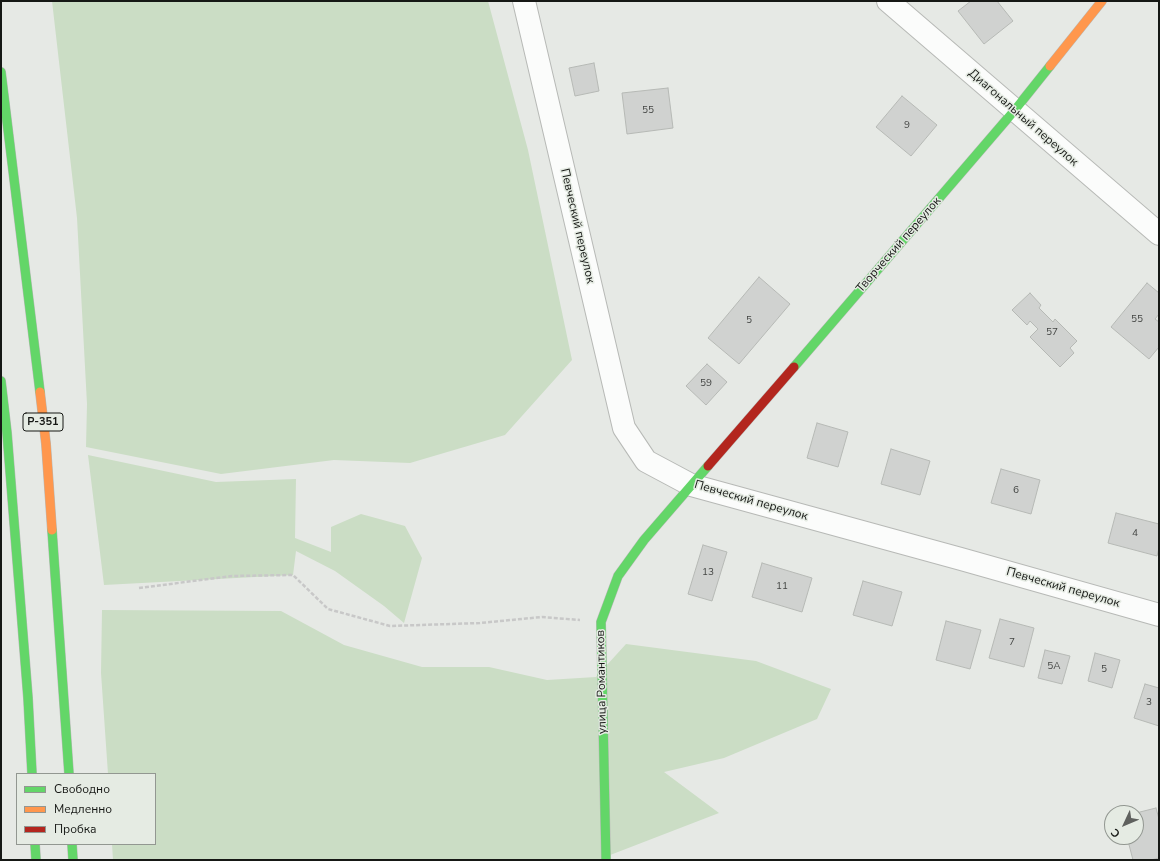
<!DOCTYPE html>
<html>
<head>
<meta charset="utf-8">
<style>
  body { margin:0 }
  #map { position:relative; width:1160px; height:861px; overflow:hidden; background:#e6e9e5; font-family:"Nunito Sans",sans-serif }
  canvas { display:block }
  .frame { position:absolute; inset:0; border:2px solid #161815; pointer-events:none }
  .legend { position:absolute; left:16px; top:773px; width:140px; height:72px; box-sizing:border-box; background:#e5ebe3; border:1px solid #929791; margin:0; padding:5px 7px; list-style:none; font-size:12px; color:#161815 }
  .legend li { display:flex; align-items:center; gap:8px; height:20px }
  .legend b { width:20px; border:1px solid #929791 }
  .north { position:absolute; left:1104px; top:805px; width:40px; height:40px; box-sizing:border-box; background:#e5ebe3; border:1px solid #929791; border-radius:50%; rotate:226deg; font-size:11px; font-weight:700; line-height:16px; text-align:center; color:#161815 }
  .north::after { content:''; display:block; margin:auto; width:14px; height:18px; background:#5f615e; clip-path:polygon(50% 0,100% 100%,50% 72%,0 100%) }
</style>
</head>
<body>
<div id="map">
<canvas width="1160" height="861"></canvas>
<div class="frame"></div>
<ul class="legend">
<li><b style="height:5px;background:#63d668"></b>Свободно</li>
<li><b style="height:5px;background:#ff974d"></b>Медленно</li>
<li><b style="height:5px;background:#b3261e"></b>Пробка</li>
</ul>
<div class="north">С</div>
</div>
<script>
const context = document.querySelector('canvas').getContext('2d');
context.lineJoin = 'round';
function fillPath(path, color) {
  context.fillStyle = color;
  context.fill(path, 'evenodd');
}
function poly(rows) {
  const path = new Path2D();
  for (const r of rows) {
    path.moveTo(r[0], r[1]);
    for (let i = 2; i < r.length; i += 2) path.lineTo(r[i], r[i + 1]);
  }
  return path;
}
function trace(path, color, width, dash) {
  context.strokeStyle = color;
  context.lineWidth = width;
  context.lineCap = dash ? 'butt' : 'round';
  context.setLineDash(dash || []);
  context.stroke(path);
}
function write(font, color, halo, rows, align = 'center') {
  context.font = font + ' "Nunito Sans",sans-serif';
  context.lineWidth = 3;
  context.setLineDash([]);
  context.textBaseline = 'middle';
  context.strokeStyle = halo;
  context.fillStyle = color;
  for (const [text, x, y, turn = 0] of rows) {
    context.save();
    context.translate(x, y);
    context.rotate((+turn || 0) * Math.PI / 180);
    context.textAlign = isNaN(turn) ? turn : align;
    if (halo) context.strokeText(text, 0, 0);
    context.fillText(text, 0, 0);
    context.restore();
  }
}
fillPath(poly([
  [52,1,488,1,528,150,572,360,505,435,410,463,334,460,221,474,86,447,87,404,77,218],
  [88,455,216,482,296,479,295,538,331,552,331,527,361,514,405,526,422,558,404,623,384,606,335,571,296,551,293,575,104,585],
  [102,610,281,611,344,645,422,667,489,667,547,680,596,677,626,644,756,661,831,689,817,719,724,758,664,772,719,813,605,857,604,860,113,860,112,844,155,844,155,774,108,774,101,673]
]), '#cbddc5');
const building = poly([
  [971,1,997,1,1013,21,984,44,958,11,971,1],
  [594,63,599,91,575,96,569,68,594,63],
  [668,88,673,128,627,134,622,93,668,88],
  [902,96,937,125,911,156,876,127,902,96],
  [759,277,790,304,739,364,708,338,759,277],
  [1147,283,1159,293,1159,314,1155,319,1159,322,1159,347,1149,359,1111,327,1147,283],
  [1030,293,1041,305,1039,308,1053,322,1055,319,1077,341,1070,348,1074,353,1060,367,1030,337,1038,329,1030,321,1027,325,1012,310,1030,293],
  [707,364,727,382,706,405,686,386,707,364],
  [817,423,848,432,838,467,807,458,817,423],
  [891,449,930,461,920,495,881,484,891,449],
  [1001,469,1040,480,1031,514,991,503,1001,469],
  [1116,513,1159,524,1159,548,1157,556,1108,543,1116,513],
  [703,545,727,552,712,601,688,594,703,545],
  [762,563,812,578,802,612,752,597,762,563],
  [863,581,902,592,892,626,853,615,863,581],
  [1000,619,1034,628,1024,667,989,658,1000,619],
  [946,621,981,630,970,669,936,660,946,621],
  [1045,650,1070,656,1062,684,1038,678,1045,650],
  [1095,653,1120,660,1112,688,1088,681,1095,653],
  [1145,684,1159,688,1159,726,1134,718,1145,684],
  [1156,808,1159,819,1159,858,1151,860,1133,860,1127,837,1136,837,1136,813,1156,808]
]);
fillPath(building, '#d0d2d0');
trace(building, '#b6b9b5', 1);
const street = poly([
  [524,1,624,428,646,461,691,485,961,559,1159,615],
  [888,1,1159,234]
]);
const fast = poly([
  [1,72,40,392],
  [794,367,1014,111,1050,66],
  [1,381,7,433,28,698,32,774],
  [52,530,69,774],
  [35,844,36,860],
  [72,844,73,860],
  [606,860,601,622,618,576,644,540,708,466]
]);
const slow = poly([
  [1050,66,1102,1],
  [40,392,46,444,52,530]
]);
const jam = poly([
  [708,466,794,367]
]);
trace(street, '#b7b9b6', 24);
trace(fast, '#b7b9b6', 10);
trace(slow, '#b7b9b6', 10);
trace(jam, '#b7b9b6', 10);
trace(poly([
  [139,588,232,576,293,575,328,609,390,626,480,623,542,617,580,620]
]), '#c8c8c8', 2.5, [4, 2]);
trace(street, '#fbfcfb', 22);
trace(fast, '#63d668', 9);
trace(slow, '#ff974d', 9);
trace(jam, '#b3261e', 9);
write('10px', '#444644', null, [
  ["55",648,111],
  ["9",907,126],
  ["55",1137,320],
  ["5",749,321],
  ["57",1052,333],
  ["59",706,384],
  ["6",1016,491],
  ["4",1135,534],
  ["13",708,573],
  ["11",782,587],
  ["7",1012,643],
  ["5А",1054,667],
  ["5",1104,670],
  ["3",1149,703]
]);
for (const [x, y, w] of [
  [43,422,40]
]) {
  const box = new Path2D();
  box.roundRect(x - w / 2, y - 9, w, 18, 3);
  context.fillStyle = '#e5ebe3';
  context.fill(box);
  trace(box, '#161815', 1);
}
write('bold 11px', '#161815', null, [
  ["Р-351",43,422]
]);
write('12px', '#161815', '#e5ebe3', [
  ["Диагональный переулок",1023,118,41],
  ["Певческий переулок",577,226,77],
  ["Творческий переулок",899,245,-49],
  ["Певческий переулок",751,501,16],
  ["Певческий переулок",1063,588,16],
  ["улица Романтиков",602,682,-91]
]);
</script>
</body>
</html>
